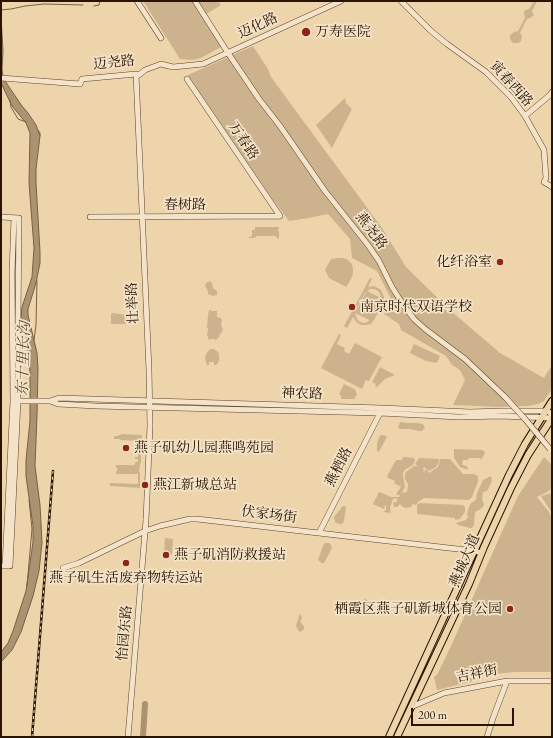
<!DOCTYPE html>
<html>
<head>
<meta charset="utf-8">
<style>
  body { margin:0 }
  #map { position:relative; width:553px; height:738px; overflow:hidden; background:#eed4ab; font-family:"EB Garamond",serif }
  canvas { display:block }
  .frame { position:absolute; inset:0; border:2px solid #281400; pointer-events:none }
  .scale { position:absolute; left:411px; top:708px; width:103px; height:18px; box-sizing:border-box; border:2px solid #281400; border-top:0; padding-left:5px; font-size:12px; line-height:14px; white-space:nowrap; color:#281400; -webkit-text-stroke:3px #f4e3c8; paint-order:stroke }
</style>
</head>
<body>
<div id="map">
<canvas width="553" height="738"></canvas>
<div class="frame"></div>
<div class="scale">200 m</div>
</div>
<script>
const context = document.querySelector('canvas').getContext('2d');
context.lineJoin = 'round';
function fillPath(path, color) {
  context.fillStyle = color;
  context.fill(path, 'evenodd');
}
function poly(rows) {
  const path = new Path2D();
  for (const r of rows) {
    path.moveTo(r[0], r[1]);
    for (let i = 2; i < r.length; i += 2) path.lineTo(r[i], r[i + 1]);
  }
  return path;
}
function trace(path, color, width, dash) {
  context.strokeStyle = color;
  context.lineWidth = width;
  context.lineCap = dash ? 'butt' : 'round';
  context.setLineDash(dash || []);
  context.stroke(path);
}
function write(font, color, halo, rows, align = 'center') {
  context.font = font + ' "EB Garamond","Noto Serif SC",serif';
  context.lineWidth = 3.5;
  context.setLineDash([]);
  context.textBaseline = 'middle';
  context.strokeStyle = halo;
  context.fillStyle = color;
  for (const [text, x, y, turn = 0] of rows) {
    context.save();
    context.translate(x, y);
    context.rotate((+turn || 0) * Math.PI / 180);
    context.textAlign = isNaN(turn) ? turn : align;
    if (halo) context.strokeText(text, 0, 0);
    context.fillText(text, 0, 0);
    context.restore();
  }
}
fillPath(poly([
  [143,1,217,1,221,5,203,16,221,47,201,58,192,60,180,59],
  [534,1,537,1,532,11,534,16,531,17,530,19,529,18,527,19,520,33,522,36,521,41,518,43,513,43,510,39,510,35,514,32,518,31,525,18,524,11,529,9],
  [253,46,268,69,271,77,382,228,406,267,451,311,500,353,544,378,552,365,552,389,544,401,538,404,528,406,500,407,453,405,465,380,460,370,452,365,446,356,401,330,399,324,384,314,391,299,377,271,352,258,350,239,328,214,309,218,289,221,271,197,188,75],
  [345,98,346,103,352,109,332,148,316,125],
  [255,227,279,227,278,231,279,232,279,239,277,238,276,236,256,236,255,238,249,238,249,237,252,236,252,230,255,230],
  [339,258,344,258,348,260,352,264,353,269,353,273,352,277,348,284,346,287,329,278,325,270,331,259],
  [370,278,372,279,368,287,374,286,381,290,384,297,384,302,374,320,371,324,366,325,361,325,357,323,353,317,347,328,344,326],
  [370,289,374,289,378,291,380,294,381,298,367,291,355,313,356,310,365,293],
  [355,313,369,320,369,321,365,323,360,322,357,319],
  [210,281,212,283,213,288,217,291,217,295,212,296,210,294,208,295,208,291,205,286,206,283],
  [209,310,212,311,217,311,217,317,221,318,222,320,221,326,223,329,222,332,220,334,219,337,216,340,213,339,211,339,209,340,207,335,208,329,207,327,208,315],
  [112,313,127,315,126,324,111,324,111,314],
  [339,334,341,335,337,344,345,348,344,351,349,354,355,343,382,357,369,381,366,380,362,389,321,368],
  [414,344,440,356,437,363,426,361,410,353],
  [210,349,214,349,218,352,219,354,219,360,218,363,216,365,214,365,214,362,209,362,209,365,207,365,205,359,206,354],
  [380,367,395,375,385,379,377,387,375,386,376,384,372,382],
  [344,384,354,389,356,391,357,396,355,396,355,399,341,399,341,396,339,394],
  [400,422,406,423,416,423,423,424,425,428,422,431,419,431,410,429,400,429,398,427],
  [121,434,142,435,142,445,141,446,140,451,141,452,141,462,140,465,139,471,140,473,140,488,110,486,110,483,138,484,138,474,116,474,116,472,117,471,117,468,116,467,116,465,135,465,135,462,138,462,138,459,135,459,135,457,138,457,139,441,120,440,120,439,114,439,114,436,118,436,119,435,121,435],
  [381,435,386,436,387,437,380,450,378,452,377,451,377,444,379,437],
  [454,449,483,450,485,453,481,460,480,458,469,458,468,460,463,460,462,465,467,466,468,470,460,467,454,458],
  [403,457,414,458,415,460,413,465,406,469,403,472,403,475,405,487,402,493,407,492,408,484,405,479,405,474,406,472,414,466,418,466,415,464,419,458,439,459,438,464,436,467,433,469,432,469,429,471,425,468,425,467,423,468,424,472,426,469,429,473,438,467,440,459,450,459,463,474,474,474,478,476,478,482,472,497,469,500,424,498,418,502,416,505,413,504,411,507,406,508,403,507,400,504,397,507,394,507,393,504,394,502,397,502,397,498,393,499,390,508,391,513,383,512,386,510,386,506,385,505,384,509,373,504,379,492,380,493,380,492,391,497,399,497,400,495,396,495,398,491,398,490,399,490,401,487,394,483,395,481,388,478,387,476,396,460,402,460],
  [544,457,552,465,552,487,549,491,537,497,549,512,552,518,552,672,515,672,472,676,473,681,437,690,434,677,437,675,451,646,518,496],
  [491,476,492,481,487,491,483,492,482,499,484,505,481,509,475,512,474,525,472,528,470,528,458,525,456,523,466,520,468,517,467,514,469,507,471,503,476,500,477,493,483,480],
  [552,493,552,513,541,496],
  [420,503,463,505,465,507,465,512,460,519,455,520,455,518,417,514,417,506,418,504],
  [343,506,345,506,346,507,344,521,342,524,339,524,335,522,334,517],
  [165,538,173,539,172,555,164,554],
  [325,543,329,543,331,545,332,548,324,563,322,563,318,560,323,546],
  [365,599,367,600,369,602,370,604,373,608,371,610,366,610,361,606,360,602],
  [300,613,302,618,300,622,304,626,304,629,302,631,300,632,298,630,296,626]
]), '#ccb38e');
const water = poly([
  [1,17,3,51,2,69,3,77,7,84,22,106,28,113,36,125,40,136,36,169,36,183,40,252,40,263,36,283,28,309,28,315,37,353,38,369,37,416,35,466,40,505,42,543,39,571,33,596,21,632,12,650,1,662,1,652,8,643,13,631,26,591,33,542,33,526,26,476,26,460,30,421,30,372,27,340,21,319,22,307,32,277,34,248,29,183,30,133,26,123,12,106,1,83,1,17]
]);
fillPath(water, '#ab9371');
trace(water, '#776044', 1);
trace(poly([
  [94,6,99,5,100,1],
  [1,10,11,9,25,6,44,4,83,5],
  [10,100,11,107,18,119,26,122],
  [38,130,40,133,40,136],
  [34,340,36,325,37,281],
  [27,586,32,529,29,500]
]), '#776044', 1);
trace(poly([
  [143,737,145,704]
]), '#ab9371', 6);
const minor = poly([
  [137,1,161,38],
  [195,1,228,53,259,99,280,126,325,191,368,245,379,261,392,287,404,306,414,319,425,329,465,359,505,397],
  [401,1,431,31,447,44,486,72,511,97,525,116,544,150,546,178,544,182,552,187],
  [1,78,80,84,82,79,136,74,139,75,145,70,161,64,173,67,203,64,341,1],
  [187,79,280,216],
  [525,116,550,95,552,92],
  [1,217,19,218,18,319,18,401,10,566,1,566],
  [90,217,280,216],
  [13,401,50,401,58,404,96,406,380,413,459,417,500,416,552,418],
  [50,401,59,398,381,408,470,412,501,411,547,411,552,414],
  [319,533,380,413],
  [5,566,13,401,12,273,14,218],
  [63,568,79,563,145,531,160,526,190,519,197,519,475,551,481,553],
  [411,707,444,693,507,681,552,681],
  [128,737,146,520,150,426,149,370,136,74],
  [487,737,493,718,507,681]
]);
const major = poly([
  [389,737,509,475,525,444,552,401],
  [397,737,469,584,484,547,511,488,528,455,552,418]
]);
trace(minor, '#5a442b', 6);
trace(major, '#281400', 8);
trace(minor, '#f4e3c8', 5);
trace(major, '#eed4ab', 6);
const rail = poly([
  [32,737,53,471]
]);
trace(rail, '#281400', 2.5);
trace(rail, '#f4e3c8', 1, [3]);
const minorBridge = poly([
  [505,397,525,419,550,449]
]);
trace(minorBridge, '#5a442b', 6, []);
trace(minorBridge, '#f4e3c8', 5);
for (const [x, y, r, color] of [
  [306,32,5,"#8f2418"],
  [500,262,4,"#8f2418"],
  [352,307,4,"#8f2418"],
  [126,448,4,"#8f2418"],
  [145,485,4,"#8f2418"],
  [166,555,4,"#8f2418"],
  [126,563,4,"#8f2418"],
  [510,609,4,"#8f2418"]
]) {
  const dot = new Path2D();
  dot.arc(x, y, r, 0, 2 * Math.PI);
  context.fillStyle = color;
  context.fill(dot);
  trace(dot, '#f4e3c8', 1.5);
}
write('14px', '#281400', '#f4e3c8', [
  ["迈化路",258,26,-25],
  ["迈尧路",114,63,-6],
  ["寅春西路",511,84,48],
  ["万春路",243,141,56],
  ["春树路",185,205],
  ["燕尧路",371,231,53],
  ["壮举路",133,303,-93],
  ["神农路",302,394,2],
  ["燕栖路",339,467,-63],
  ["伏家场街",269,515,7],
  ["燕城大道",465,561,-67],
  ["怡园东路",125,633,-85],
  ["吉祥街",477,674,-11]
]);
write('14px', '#281400', '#f4e3c8', [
  ["万寿医院",315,32],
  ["化纤浴室",492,262,"right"],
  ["南京时代双语学校",360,307],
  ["燕子矶幼儿园燕鸣苑园",134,448],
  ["燕江新城总站",153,485],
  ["燕子矶消防救援站",174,555],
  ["燕子矶生活废弃物转运站",126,578,"center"],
  ["栖霞区燕子矶新城体育公园",502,609,"right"]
], 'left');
write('italic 15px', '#5c472d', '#f4e3c8', [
  ["东十里长沟",24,359,-88]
]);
</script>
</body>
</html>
